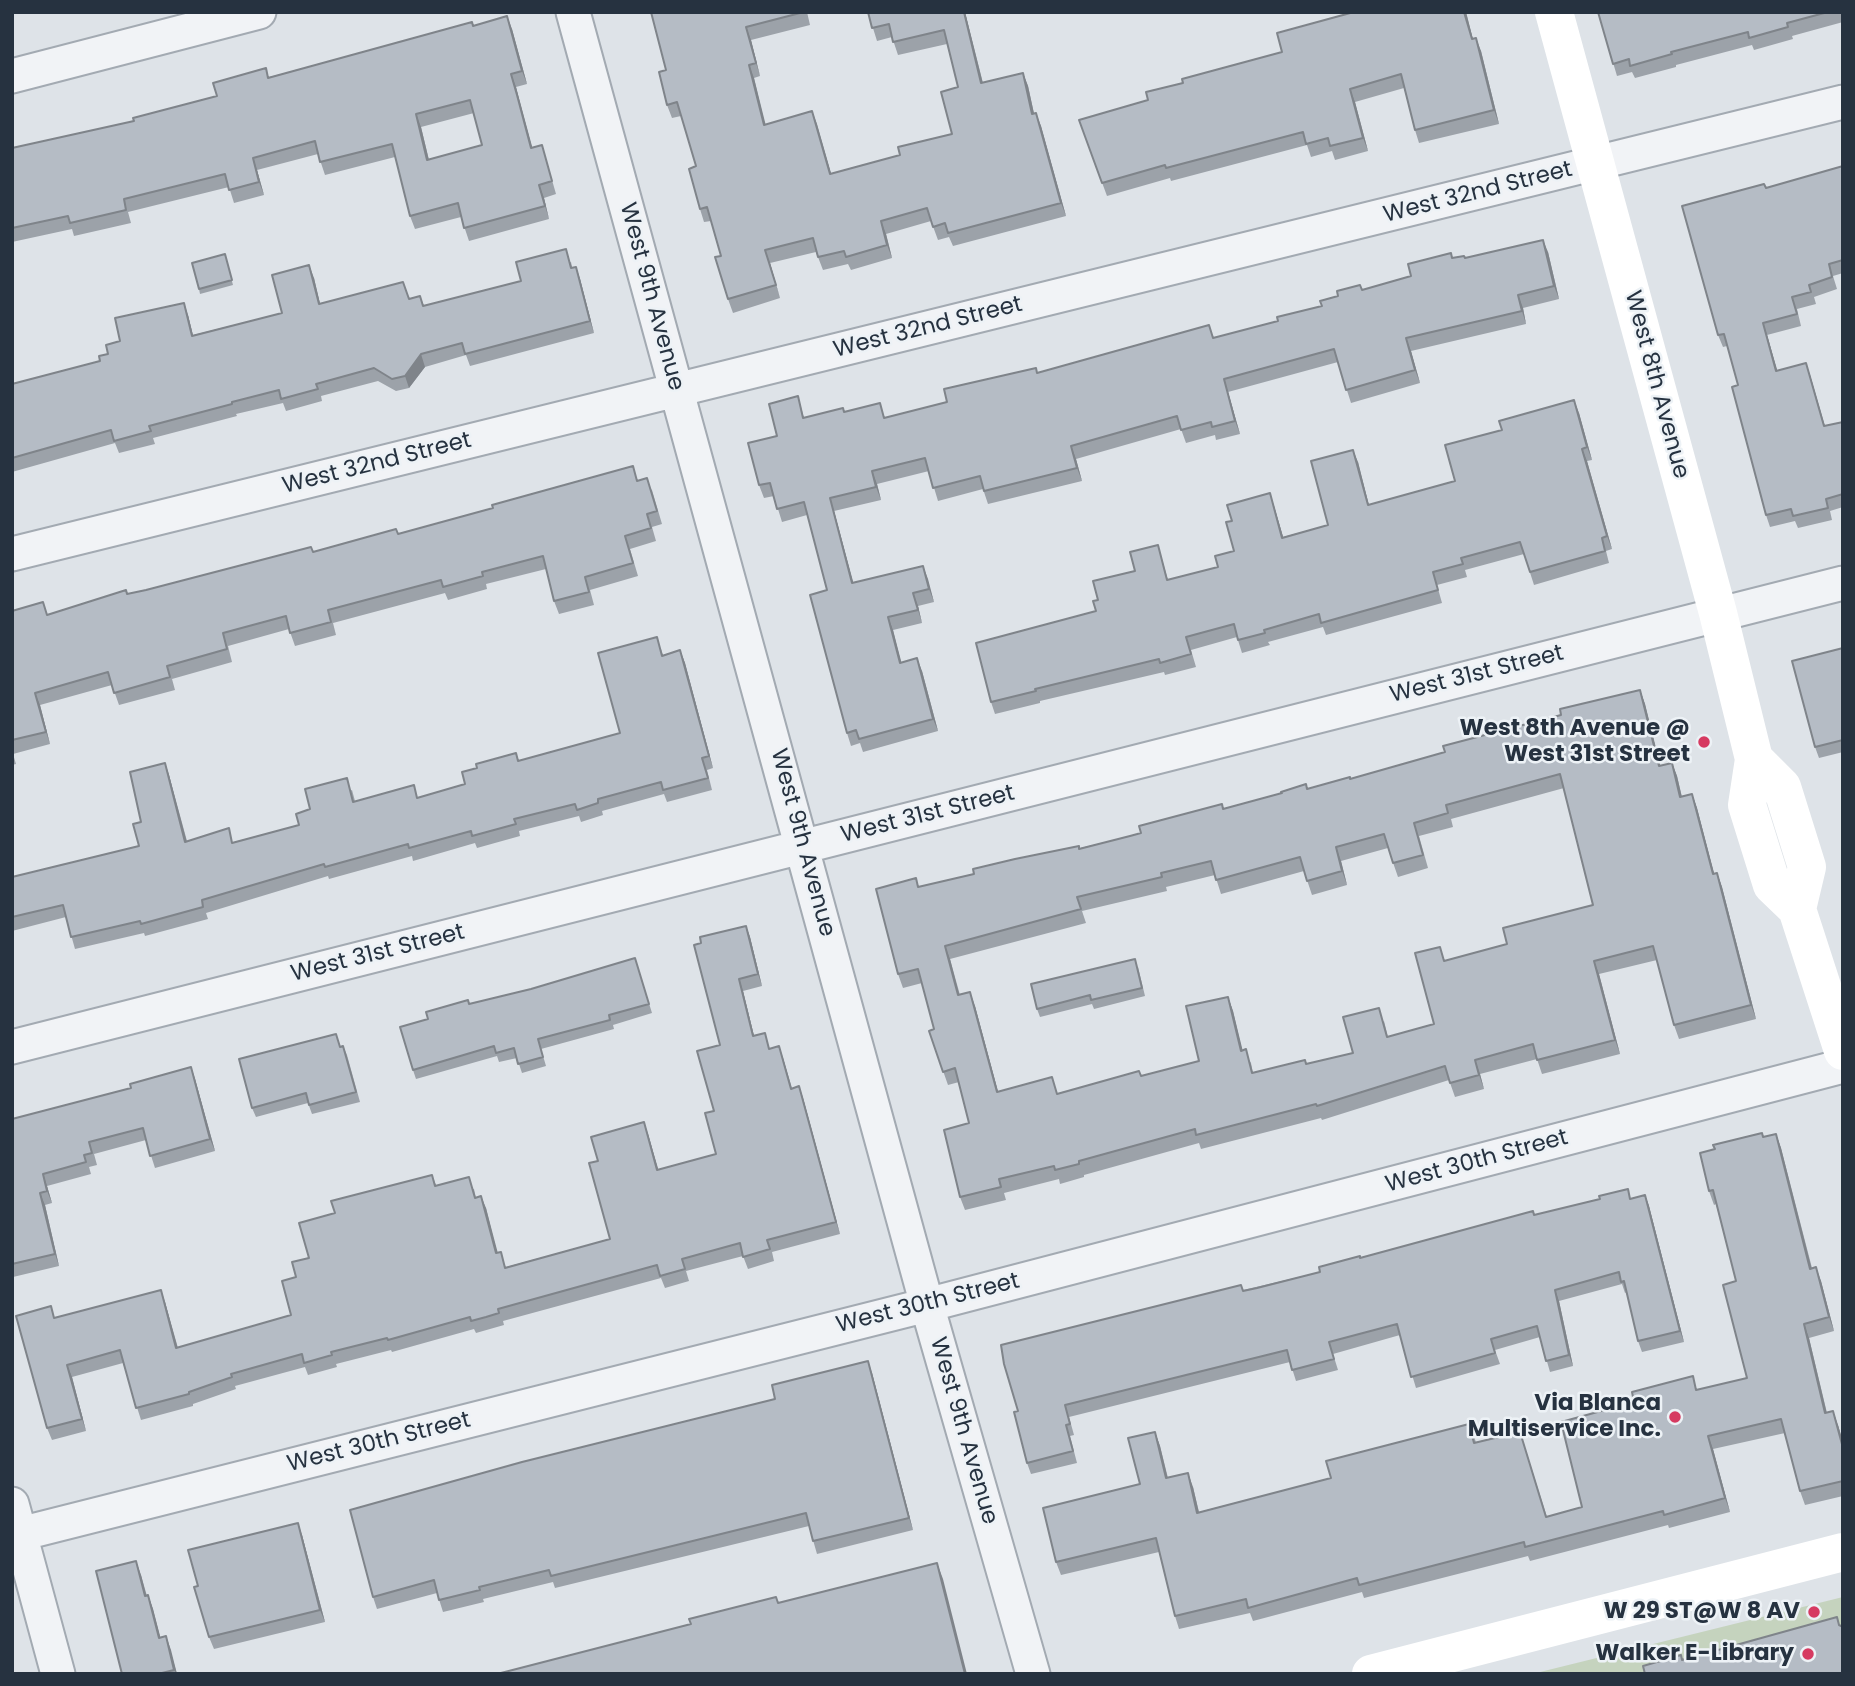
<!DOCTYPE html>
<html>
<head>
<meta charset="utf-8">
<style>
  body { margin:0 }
  #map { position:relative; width:1855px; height:1686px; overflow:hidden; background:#dee3e8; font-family:Poppins,sans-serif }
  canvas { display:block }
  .frame { position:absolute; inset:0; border:14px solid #263240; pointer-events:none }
</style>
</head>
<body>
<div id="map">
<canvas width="1855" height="1686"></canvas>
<div class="frame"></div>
</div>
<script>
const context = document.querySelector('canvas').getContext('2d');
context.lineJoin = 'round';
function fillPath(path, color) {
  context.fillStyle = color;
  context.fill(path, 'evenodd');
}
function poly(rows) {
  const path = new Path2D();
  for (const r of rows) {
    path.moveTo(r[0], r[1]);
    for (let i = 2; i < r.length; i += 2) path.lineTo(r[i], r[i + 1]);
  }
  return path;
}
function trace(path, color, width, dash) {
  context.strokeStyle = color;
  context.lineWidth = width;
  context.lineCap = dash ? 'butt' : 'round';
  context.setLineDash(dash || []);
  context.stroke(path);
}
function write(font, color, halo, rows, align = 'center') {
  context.font = font + ' Poppins,sans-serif';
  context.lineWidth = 5;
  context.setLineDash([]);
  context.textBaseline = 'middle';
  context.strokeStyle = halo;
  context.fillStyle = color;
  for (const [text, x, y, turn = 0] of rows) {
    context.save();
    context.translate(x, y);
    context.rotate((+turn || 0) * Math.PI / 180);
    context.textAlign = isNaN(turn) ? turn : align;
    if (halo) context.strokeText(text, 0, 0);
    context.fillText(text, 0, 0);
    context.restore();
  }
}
fillPath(poly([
  [1843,1597,1843,1674,1532,1674]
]), '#c5d3be');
const street = poly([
  [573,12,927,1305,1033,1674],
  [12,76,259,12],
  [12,554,1843,102],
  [12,1047,1843,583],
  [12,1504,58,1674],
  [12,1536,927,1305,1843,1066]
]);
trace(street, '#a3aab2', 37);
trace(street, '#f1f3f6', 33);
trace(poly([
  [1554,12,1718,613,1754,759,1747,805,1772,885,1797,909,1843,1051],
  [1754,759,1782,787,1807,867,1797,909],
  [1371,1674,1843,1552]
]), '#fff', 38);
fillPath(poly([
  [651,12,807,12,810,25,751,40,760,76,754,78,765,125,812,111,831,174,900,155,952,134,958,87,947,44,898,55,892,37,877,41,868,12,965,12,983,83,1023,73,1028,86,1034,114,1041,126,1066,216,953,246,949,237,938,240,931,221,886,234,892,258,851,270,848,264,823,270,816,252,770,263,780,298,733,313,728,299,721,256,711,221,704,222,700,209,696,166,681,116,672,118,667,105,666,70],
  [1354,12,1466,12,1473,39,1481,51,1499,124,1419,143,1415,130,1404,88,1355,102,1368,151,1335,160,1332,151,1311,157,1307,145,1171,181,1170,178,1107,196,1079,120,1148,100,1183,83,1282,52],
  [1598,12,1843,12,1843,22,1792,36,1793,39,1754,50,1752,45,1676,65,1676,67,1635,78,1632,72,1617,76],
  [474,26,512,29,527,84,516,87,521,108,532,148,542,145,556,194,544,198,549,219,469,241,461,217,415,229,410,216,395,157,325,175,318,154,257,170,264,195,234,203,229,187,128,212,131,223,74,236,72,229,12,242,12,148,134,121,217,96,269,77],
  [474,113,482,145,429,160,421,127],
  [1843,166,1843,273,1833,276,1837,289,1814,297,1816,304,1797,309,1801,326,1767,335,1777,371,1810,375,1825,426,1843,422,1843,507,1830,511,1832,520,1798,528,1795,521,1770,527,1766,515,1738,385,1727,346,1723,347,1718,335,1766,188],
  [1548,252,1559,299,1523,308,1526,324,1411,351,1420,383,1351,403,1338,362,1228,392,1240,434,1216,440,1215,435,1186,443,1181,429,1076,459,1082,481,988,504,983,489,938,501,929,471,877,484,881,500,834,511,853,583,923,566,934,602,918,606,922,623,893,630,901,663,922,671,938,731,863,752,860,743,851,746,847,733,827,590,807,515,782,522,774,496,764,498,759,485,777,436,798,396,804,418,845,412,885,418,947,402,1037,373,1214,338,1278,321,1322,306,1362,290,1411,276,1453,258],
  [226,259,233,285,200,294,199,289],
  [571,262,572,267,576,267,580,279,594,333,470,366,466,355,425,367,409,388,396,391,378,381,321,396,322,401,286,411,283,403,236,414,237,416,153,438,155,444,119,453,115,443,12,472,12,384,100,361,120,341,188,315,193,335,282,313,314,278,320,304,409,299,420,296,424,306,521,281],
  [1579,413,1592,460,1587,461,1612,549,1606,551,1609,563,1534,585,1524,554,1465,570,1467,577,1437,585,1442,603,1326,635,1323,627,1268,642,1270,645,1242,653,1237,637,1191,650,1196,667,1165,675,1164,672,1040,701,1040,703,995,714,991,702,1096,611,1098,600,1135,571,1158,545,1168,580,1218,567,1274,506,1283,537,1328,525,1358,462,1369,505,1455,481],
  [638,480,652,490,662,524,652,527,656,541,630,549,638,576,590,590,594,605,559,614,554,601,546,569,486,584,487,589,448,600,445,593,333,623,336,635,295,646,289,629,228,646,232,662,172,679,175,690,119,705,112,685,40,705,50,744,13,754,16,764,12,765,12,611,48,615,127,594,313,552,398,534],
  [1843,648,1843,752,1819,758,1815,747],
  [661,649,663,655,680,650,685,663,713,768,707,770,712,790,667,802,664,794,602,811,603,815,581,822,579,816,519,831,520,836,477,848,475,843,413,861,412,856,329,879,328,876,206,913,208,919,145,936,144,933,75,949,66,917,12,931,12,877,139,846,141,822,165,763,169,775,187,841,234,842,299,825,310,809,352,790,355,801,419,798,465,784,477,768,516,753,519,761,620,733],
  [1640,690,1645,704,1660,766,1672,763,1677,776,1682,797,1692,794,1697,808,1714,874,1717,873,1722,887,1756,1019,1679,1039,1674,1025,1657,960,1599,974,1620,1054,1542,1074,1537,1059,1480,1074,1484,1089,1455,1097,1449,1080,1322,1120,1321,1118,1201,1149,1199,1143,1084,1175,1084,1177,1060,1184,1059,1179,1004,1193,1006,1200,965,1210,960,1197,969,1123,959,1082,948,1085,929,1031,934,1029,922,983,903,988,898,974,919,887,1130,836,1224,809,1350,779,1445,752],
  [1564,788,1593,905,1507,944,1445,961,1434,1024,1388,1037,1384,1021,1353,1053,1306,1064,1253,1073,1251,1063,1242,1050,1233,1011,1228,997,1199,1061,1141,1076,1058,1094,998,1092,975,1006,960,995,950,959,1086,923,1082,911,1167,891,1166,887,1215,875,1221,894,1304,871,1312,895,1347,885,1341,861,1388,848,1398,877,1428,868,1419,836,1453,827,1451,819],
  [746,926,750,937,762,986,743,991,754,1036,783,1058,792,1088,799,1086,803,1098,840,1234,772,1252,774,1261,748,1269,743,1256,686,1271,689,1281,665,1288,661,1278,503,1321,504,1325,476,1333,474,1329,392,1352,391,1350,336,1364,337,1367,308,1375,305,1367,235,1386,236,1389,193,1404,193,1406,141,1420,123,1363,72,1377,86,1431,52,1440,47,1428,55,1318,165,1302,178,1348,291,1315,296,1277,335,1213,432,1175,436,1185,474,1189,476,1198,486,1208,497,1253,506,1267,610,1239,598,1161,648,1134,658,1170,716,1154,714,1111,720,1045,701,943],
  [635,958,652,1013,613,1025,614,1029,541,1049,546,1066,522,1073,517,1058,499,1062,497,1056,416,1079,413,1070,428,1019,469,1004,531,989],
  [1138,967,1145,996,1094,1009,1092,1004,1040,1017,1037,1009],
  [341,1046,343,1046,347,1055,360,1102,312,1114,308,1103,256,1117,252,1108],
  [191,1067,195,1079,215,1151,155,1168,146,1140,94,1154,97,1165,89,1167,91,1174,47,1186,52,1203,45,1205,59,1266,13,1277,12,1274,12,1119,131,1088],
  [1776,1134,1781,1148,1812,1268,1821,1281,1834,1331,1809,1338,1827,1413,1838,1425,1843,1442,1843,1496,1805,1505,1800,1491,1785,1433,1713,1449,1730,1512,1669,1528,1668,1525,1530,1561,1528,1556,1364,1598,1362,1592,1253,1621,1250,1613,1179,1629,1175,1616,1159,1552,1061,1575,1056,1562,1140,1484,1155,1432,1160,1446,1168,1478,1193,1487,1199,1512,1331,1478,1474,1437,1476,1442,1520,1432,1547,1517,1582,1507,1698,1390,1747,1378,1736,1281,1716,1204,1714,1205,1709,1191,1764,1137],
  [1645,1195,1649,1206,1684,1342,1642,1352,1638,1341,1627,1292,1625,1293,1622,1284,1559,1301,1573,1366,1550,1372,1540,1337,1495,1350,1500,1364,1416,1388,1400,1335,1333,1354,1338,1370,1296,1381,1290,1362,1069,1417,1074,1435,1070,1436,1077,1463,1031,1474,1027,1463,1018,1411,1243,1290,1320,1272,1360,1258,1534,1215,1631,1199],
  [872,1373,913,1530,817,1554,809,1526,555,1588,553,1582,483,1599,484,1602,443,1612,437,1593,377,1609,373,1597,775,1399],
  [302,1535,325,1622,214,1649,209,1637,198,1586],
  [141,1575,147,1596,148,1595,153,1609,160,1637,166,1636,177,1674,122,1674]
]), '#9ca2a9');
fillPath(poly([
  [964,12,965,12,986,96,981,83],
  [1464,12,1466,12,1476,52,1472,39],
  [507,16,512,29,527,84,522,71],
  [746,27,751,40,760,76,756,63],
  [1476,38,1481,51,1499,124,1494,110],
  [749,65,754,78,769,138,764,125],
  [1023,73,1028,86,1037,127,1032,114],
  [511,74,516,87,536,161,531,148],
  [1350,89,1355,102,1368,151,1363,138],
  [812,111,817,124,835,187,830,174],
  [1036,113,1041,126,1066,216,1061,203],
  [416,114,421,127,432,173,427,160],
  [253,158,257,170,264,195,259,182],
  [539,185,544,198,549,219,545,206],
  [881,221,886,234,892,258,887,245],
  [1543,240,1548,252,1559,299,1554,286],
  [765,250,770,263,780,298,776,285],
  [309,265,314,278,323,316,319,304],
  [576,267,580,279,594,333,590,321],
  [1518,295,1523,308,1526,324,1522,311],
  [184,303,188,315,196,348,192,336],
  [1763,323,1767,335,1781,383,1776,371],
  [1406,338,1411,351,1420,383,1415,370],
  [421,354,425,367,409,388,405,376],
  [1806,363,1810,375,1828,438,1824,426],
  [1224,379,1228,392,1240,434,1235,421],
  [1574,400,1579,413,1592,460,1587,447],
  [1071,446,1076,459,1082,481,1077,468],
  [1582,449,1587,461,1612,549,1607,536],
  [1353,450,1358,462,1372,518,1368,505],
  [872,471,877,484,881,500,876,487],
  [1270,493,1274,506,1287,550,1282,538],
  [830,498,834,511,857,596,852,583],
  [923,566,928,579,934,602,929,589],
  [913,593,918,606,922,623,918,610],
  [888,617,893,630,905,676,900,663],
  [680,650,685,663,713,768,709,756],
  [917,658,922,671,938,731,933,719],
  [1640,690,1645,704,1664,780,1659,766],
  [35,693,40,705,50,744,46,732],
  [165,763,169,775,190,854,185,842],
  [1672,763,1677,776,1685,811,1680,797],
  [1692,794,1697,808,1718,888,1713,874],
  [1336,847,1341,861,1347,885,1342,871],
  [1717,873,1722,887,1756,1019,1751,1005],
  [746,926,750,937,762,986,758,974],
  [945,946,950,959,963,1009,958,995],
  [1594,961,1599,974,1620,1054,1615,1040],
  [739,979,743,991,757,1048,753,1036],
  [970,992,975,1006,1002,1106,997,1092],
  [1228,997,1233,1011,1246,1064,1241,1051],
  [779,1046,783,1058,795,1101,791,1089],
  [1475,1060,1480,1074,1484,1089,1479,1075],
  [191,1067,195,1079,215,1151,210,1139],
  [799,1086,803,1098,840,1234,836,1222],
  [644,1122,648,1134,662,1182,657,1170],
  [1776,1134,1781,1148,1815,1282,1810,1269],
  [43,1174,47,1186,52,1203,47,1191],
  [40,1193,45,1205,59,1266,55,1254],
  [1645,1195,1649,1206,1684,1342,1680,1331],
  [481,1196,486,1208,501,1265,496,1253],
  [1816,1267,1821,1281,1834,1331,1829,1317],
  [161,1290,165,1302,181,1360,176,1348],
  [1555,1290,1559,1301,1573,1366,1569,1355],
  [1804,1324,1809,1338,1830,1427,1825,1413],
  [868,1361,872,1373,913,1530,909,1518],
  [67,1365,72,1377,86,1431,82,1419],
  [1833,1411,1838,1425,1843,1442,1843,1448],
  [1155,1432,1160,1446,1171,1492,1166,1478],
  [1708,1436,1713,1449,1730,1512,1725,1498],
  [1188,1473,1193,1487,1202,1526,1197,1513],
  [298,1523,302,1535,325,1622,320,1610],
  [136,1561,141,1575,150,1610,145,1596],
  [937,1563,943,1579,967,1674,965,1674],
  [148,1595,153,1609,164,1651,159,1638],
  [166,1636,171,1650,177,1674,174,1670]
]), '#7f848a');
const building = poly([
  [651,12,804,12,746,27,756,63,749,65,764,125,812,111,830,174,900,155,898,147,952,134,941,92,958,87,944,30,893,42,889,24,872,28,868,12,964,12,981,83,1023,73,1032,114,1036,113,1061,203,948,233,945,223,933,227,927,208,881,221,887,245,846,257,844,251,818,257,813,238,765,250,776,285,728,299,715,257,721,256,707,207,700,209,689,169,696,166,677,102,667,105,659,72,666,70,651,12],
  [1354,12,1464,12,1472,39,1476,38,1494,110,1415,130,1401,74,1350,89,1363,138,1330,146,1328,138,1306,144,1303,132,1166,168,1165,165,1102,183,1079,120,1148,100,1146,92,1183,83,1182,79,1282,52,1277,33,1354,12],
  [1598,12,1828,12,1787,23,1788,27,1749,38,1748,32,1671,52,1672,54,1630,66,1629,59,1613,64,1598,12],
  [507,16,522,71,511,74,517,95,531,148,542,145,552,181,539,185,545,206,464,228,458,203,410,216,392,144,320,162,315,141,253,158,259,182,229,190,225,174,124,199,126,210,70,223,68,216,12,228,12,148,134,121,133,118,217,96,213,83,266,68,268,78,472,22,473,26,507,16],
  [470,100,482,145,427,160,416,114,470,100],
  [1843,166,1843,260,1829,264,1832,277,1809,285,1811,292,1792,297,1797,314,1763,323,1776,371,1806,363,1824,426,1843,422,1843,494,1826,499,1828,508,1793,516,1791,509,1766,515,1732,387,1738,385,1724,334,1718,335,1682,206,1764,184,1766,188,1843,166],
  [1543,240,1554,286,1518,295,1522,311,1406,338,1415,370,1346,390,1334,349,1224,379,1235,421,1212,427,1211,422,1181,430,1177,416,1071,446,1077,468,984,491,980,476,933,488,925,458,872,471,876,487,830,498,852,583,923,566,929,589,913,593,918,610,888,617,900,663,917,658,933,719,859,739,856,730,847,733,810,595,827,590,804,502,777,509,770,483,759,485,748,443,777,436,769,404,798,396,803,418,843,408,844,412,880,403,884,418,947,402,944,389,1036,368,1037,373,1209,325,1213,338,1278,321,1277,317,1322,306,1320,301,1338,296,1337,291,1360,285,1362,290,1411,276,1408,264,1451,253,1452,258,1464,256,1465,258,1543,240],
  [566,249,571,268,576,267,590,321,465,354,462,343,421,354,405,376,392,379,374,368,316,384,318,389,281,399,279,390,232,402,232,404,149,426,151,431,114,441,111,430,12,458,12,384,100,361,99,356,108,354,106,345,120,341,115,318,184,303,192,336,282,313,272,275,309,265,319,304,403,282,409,299,420,296,423,306,521,281,516,262,566,249],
  [225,254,232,280,199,289,192,263,225,254],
  [1574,400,1587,447,1582,449,1607,536,1602,538,1605,551,1530,572,1520,542,1461,558,1463,564,1433,572,1438,590,1321,623,1319,614,1264,630,1265,633,1238,640,1234,624,1186,637,1191,654,1160,663,1159,659,1035,689,1036,691,991,702,976,643,1096,611,1093,601,1098,600,1093,581,1135,571,1130,552,1158,545,1167,580,1218,567,1215,556,1234,551,1226,522,1232,521,1227,505,1270,493,1282,538,1328,525,1311,461,1353,450,1368,505,1455,481,1445,445,1502,430,1499,421,1574,400],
  [633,466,637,481,647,478,657,511,647,514,651,528,625,536,633,563,585,577,589,592,554,601,543,556,482,572,483,576,443,587,441,580,328,610,331,622,290,633,286,616,223,633,227,649,167,666,170,677,114,693,108,672,35,693,46,732,12,740,12,611,43,602,47,615,126,590,127,594,146,590,311,547,313,552,396,529,398,534,493,508,492,505,633,466],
  [657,637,662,656,680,650,709,756,702,758,708,778,663,790,661,782,598,799,598,803,577,810,575,804,514,819,516,824,472,836,471,831,409,848,408,844,325,867,324,864,202,900,203,907,141,924,140,921,71,937,63,905,12,917,12,877,139,846,133,824,141,822,130,772,165,763,185,842,229,828,232,843,299,825,296,814,310,809,305,789,347,778,353,802,414,785,417,798,465,784,462,772,477,768,476,764,516,753,518,761,620,733,598,653,657,637],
  [1843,648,1843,740,1815,747,1792,661,1843,648],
  [1640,690,1659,766,1672,763,1680,797,1692,794,1713,874,1717,873,1751,1005,1674,1025,1653,946,1594,961,1615,1040,1537,1060,1533,1044,1475,1060,1479,1075,1450,1083,1445,1066,1317,1106,1316,1104,1196,1135,1195,1129,1079,1161,1079,1164,1055,1170,1054,1166,999,1179,1001,1187,960,1197,944,1130,969,1123,955,1068,943,1072,929,1031,934,1029,918,969,898,974,876,889,916,878,918,887,974,874,973,869,1015,859,1079,846,1079,849,1130,836,1141,833,1139,826,1222,804,1223,809,1282,793,1281,792,1306,784,1307,789,1350,777,1350,779,1445,752,1443,746,1561,715,1560,709,1640,690],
  [1560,774,1593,905,1503,928,1507,944,1444,961,1440,947,1415,953,1434,1024,1387,1037,1379,1008,1343,1017,1353,1053,1306,1064,1305,1060,1252,1073,1246,1049,1241,1051,1228,997,1186,1006,1199,1061,1141,1076,1139,1071,1057,1094,1052,1077,997,1092,970,992,958,995,945,946,1081,909,1077,897,1162,877,1161,873,1211,861,1216,880,1300,857,1307,881,1342,871,1336,847,1384,834,1393,863,1423,855,1414,823,1448,813,1446,805,1560,774],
  [746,926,758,974,739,979,753,1036,765,1033,769,1049,779,1046,791,1089,799,1086,836,1222,767,1240,770,1249,743,1257,740,1243,682,1259,685,1269,660,1276,657,1265,498,1309,499,1313,486,1317,471,1321,470,1317,388,1340,387,1338,331,1352,332,1355,304,1363,302,1354,231,1374,232,1377,189,1392,189,1394,136,1408,120,1350,67,1365,82,1419,47,1428,16,1316,51,1306,54,1318,161,1290,176,1348,291,1315,282,1281,296,1277,292,1262,309,1258,299,1223,335,1213,331,1201,432,1175,435,1186,469,1177,475,1198,481,1196,496,1253,501,1252,505,1268,610,1239,589,1163,598,1161,591,1137,644,1122,657,1170,716,1154,705,1113,714,1111,697,1051,720,1045,694,945,701,943,700,937,746,926],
  [635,958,649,1004,609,1015,610,1020,538,1039,543,1057,518,1064,514,1048,496,1053,494,1046,413,1070,400,1027,428,1019,426,1012,468,1000,469,1004,531,989,635,958],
  [1135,959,1142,988,1091,1000,1090,995,1037,1009,1031,984,1135,959],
  [336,1034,340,1047,343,1046,356,1092,309,1105,306,1093,252,1108,239,1059,336,1034],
  [191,1067,210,1139,150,1156,143,1128,89,1142,92,1153,84,1155,86,1162,43,1174,47,1191,40,1193,55,1254,12,1264,12,1119,131,1088,130,1084,191,1067],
  [1762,1133,1763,1137,1776,1134,1810,1269,1816,1267,1829,1317,1804,1324,1825,1413,1833,1411,1843,1448,1843,1481,1800,1491,1781,1419,1708,1436,1725,1498,1664,1515,1663,1511,1525,1547,1524,1542,1359,1585,1357,1578,1248,1608,1246,1599,1175,1616,1156,1538,1056,1562,1043,1508,1140,1484,1128,1438,1155,1432,1166,1478,1188,1473,1197,1513,1331,1478,1326,1461,1469,1424,1474,1443,1520,1432,1546,1517,1582,1507,1561,1422,1634,1402,1632,1392,1693,1376,1696,1390,1747,1378,1723,1285,1736,1281,1713,1190,1709,1191,1700,1153,1715,1149,1713,1145,1762,1133],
  [1628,1189,1630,1199,1645,1195,1680,1331,1638,1341,1624,1281,1621,1282,1619,1272,1555,1290,1569,1355,1546,1361,1537,1326,1491,1339,1495,1353,1411,1377,1397,1324,1329,1342,1334,1359,1292,1370,1287,1350,1065,1405,1070,1424,1066,1425,1073,1451,1027,1463,1014,1412,1018,1411,1004,1364,1001,1345,1241,1285,1243,1291,1257,1288,1320,1272,1319,1267,1360,1256,1360,1258,1533,1211,1534,1215,1600,1199,1599,1196,1628,1189],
  [868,1361,909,1518,813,1541,806,1513,551,1576,549,1570,479,1587,480,1590,439,1600,434,1580,373,1597,350,1510,522,1462,775,1399,772,1385,868,1361],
  [298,1523,320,1610,209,1637,194,1587,198,1586,188,1550,298,1523],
  [136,1561,145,1596,148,1595,159,1638,166,1636,174,1670,158,1674,122,1674,96,1571,136,1561],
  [937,1563,965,1674,497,1674,691,1624,689,1619,776,1597,778,1603,937,1563],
  [1837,1617,1839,1625,1843,1627,1843,1674,1645,1674,1643,1666,1681,1655,1682,1660,1837,1617]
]);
fillPath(building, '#b5bcc5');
trace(building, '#7f848a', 2);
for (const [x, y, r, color] of [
  [1704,742,7,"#d63a61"],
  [1675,1417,7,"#d63a61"],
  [1814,1612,7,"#d63a61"],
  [1808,1654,7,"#d63a61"]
]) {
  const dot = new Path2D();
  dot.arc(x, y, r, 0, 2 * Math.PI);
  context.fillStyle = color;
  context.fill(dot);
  trace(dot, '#edf2f6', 2.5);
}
write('23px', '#263240', '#edf2f6', [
  ["West 32nd Street",1478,193,-14],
  ["West 9th Avenue",651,297,75],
  ["West 32nd Street",928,328,-14],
  ["West 8th Avenue",1656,385,75],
  ["West 32nd Street",377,464,-14],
  ["West 31st Street",1477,675,-14],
  ["West 31st Street",928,815,-14],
  ["West 9th Avenue",802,843,75],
  ["West 31st Street",378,954,-14],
  ["West 30th Street",1477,1162,-15],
  ["West 30th Street",928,1304,-14],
  ["West 9th Avenue",963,1431,74],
  ["West 30th Street",379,1443,-14]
]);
write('bold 23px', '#263240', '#edf2f6', [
  ["West 8th Avenue @",1690,729],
  ["West 31st Street",1690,755],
  ["Via Blanca",1661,1404],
  ["Multiservice Inc.",1661,1430],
  ["W 29 ST@W 8 AV",1800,1612],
  ["Walker E-Library",1794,1654]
], 'right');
</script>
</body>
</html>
